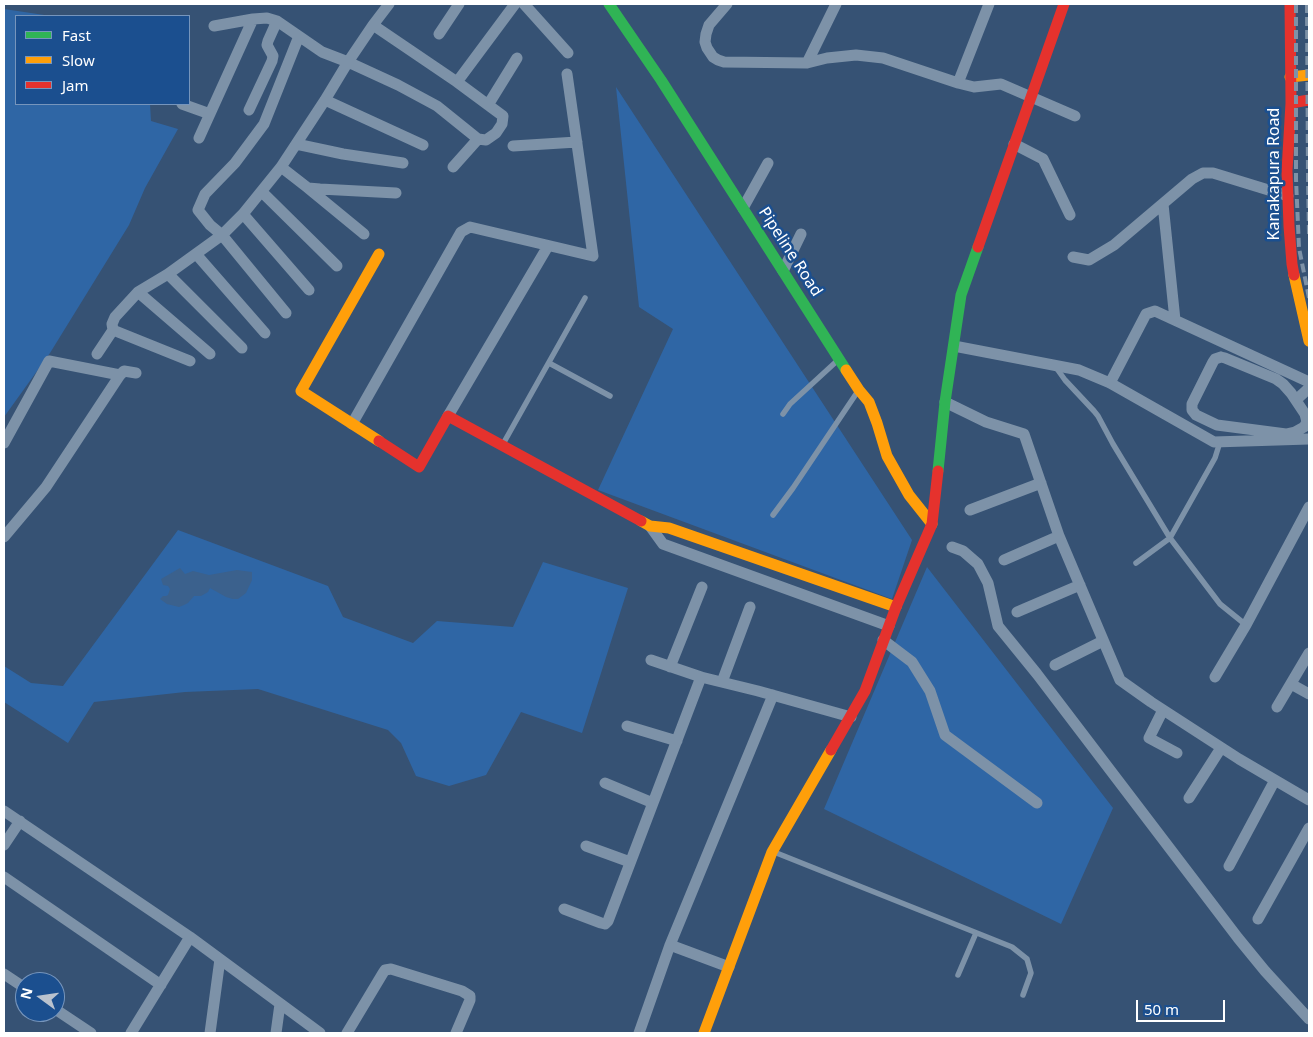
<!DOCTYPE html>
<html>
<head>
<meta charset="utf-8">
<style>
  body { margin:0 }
  #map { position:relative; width:1313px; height:1037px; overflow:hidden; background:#365274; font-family:"Noto Sans",sans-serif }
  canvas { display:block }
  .frame { position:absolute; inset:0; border:5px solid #fff; pointer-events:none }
  .legend { position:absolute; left:15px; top:15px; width:175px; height:90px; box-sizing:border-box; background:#1b4f8f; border:1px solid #7695bc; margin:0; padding:6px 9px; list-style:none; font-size:15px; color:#fff }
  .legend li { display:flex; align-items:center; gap:10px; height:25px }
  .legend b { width:25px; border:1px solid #7695bc }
  .north { position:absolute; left:15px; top:972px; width:50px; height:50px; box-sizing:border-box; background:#1b4f8f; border:1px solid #7695bc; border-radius:50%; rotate:284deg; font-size:14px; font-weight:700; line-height:20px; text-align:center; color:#fff }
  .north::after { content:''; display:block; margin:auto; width:18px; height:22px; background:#b9c2ce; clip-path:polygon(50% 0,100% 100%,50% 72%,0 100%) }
  .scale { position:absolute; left:1136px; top:1000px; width:89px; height:22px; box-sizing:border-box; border:2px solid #fff; border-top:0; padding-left:6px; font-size:15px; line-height:18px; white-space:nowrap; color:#fff; -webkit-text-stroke:4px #1b4f8f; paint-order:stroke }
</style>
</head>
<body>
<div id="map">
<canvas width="1313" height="1037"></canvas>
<div class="frame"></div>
<ul class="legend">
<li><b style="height:6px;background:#30b455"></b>Fast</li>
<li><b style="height:6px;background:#ff9f0a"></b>Slow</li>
<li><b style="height:6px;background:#e5322d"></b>Jam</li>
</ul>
<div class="north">N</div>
<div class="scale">50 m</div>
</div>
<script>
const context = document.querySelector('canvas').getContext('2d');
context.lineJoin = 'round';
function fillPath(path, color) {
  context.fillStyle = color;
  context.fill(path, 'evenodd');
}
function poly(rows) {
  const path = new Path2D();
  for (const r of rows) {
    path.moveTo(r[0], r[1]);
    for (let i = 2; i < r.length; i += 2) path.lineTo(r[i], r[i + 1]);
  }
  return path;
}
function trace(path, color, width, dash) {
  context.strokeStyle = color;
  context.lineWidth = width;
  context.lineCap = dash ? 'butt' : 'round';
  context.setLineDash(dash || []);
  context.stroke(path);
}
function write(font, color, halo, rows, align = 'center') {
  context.font = font + ' "Noto Sans",sans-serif';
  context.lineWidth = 5;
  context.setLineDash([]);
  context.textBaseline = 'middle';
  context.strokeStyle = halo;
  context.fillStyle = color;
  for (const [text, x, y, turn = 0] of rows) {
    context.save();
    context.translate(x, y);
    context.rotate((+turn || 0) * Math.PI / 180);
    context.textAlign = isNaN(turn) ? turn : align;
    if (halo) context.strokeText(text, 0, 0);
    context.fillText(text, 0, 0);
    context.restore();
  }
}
fillPath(poly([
  [4,9,51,16,16,16,16,104,150,104,151,121,178,129,145,188,129,225,50,353,4,417],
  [616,87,912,540,892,599,598,490,673,329,639,307],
  [178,530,328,586,343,617,413,643,437,621,513,627,543,562,628,588,582,733,521,712,486,775,449,786,416,776,401,743,388,730,258,689,185,692,94,702,68,743,4,702,4,666,31,683,63,686],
  [927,567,1113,808,1061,924,824,809]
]), '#2f66a5');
fillPath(poly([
  [180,568,185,574,193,571,209,575,237,570,252,572,252,580,246,593,238,599,233,599,226,597,210,588,208,592,201,596,194,596,188,603,184,605,179,607,167,604,160,599,163,596,166,596,168,595,170,589,168,586,163,585,161,579]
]), '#3b618d');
trace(poly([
  [549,363,610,396],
  [1055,366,1065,380,1094,411,1098,416,1113,444,1170,538,1136,563],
  [783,414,790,404,838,360],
  [1220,442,1215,458,1170,538,1220,604,1246,625],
  [503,444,585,298],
  [773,515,793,488,858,391],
  [774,852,1012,947,1027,959,1031,973,1023,995],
  [958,975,976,933]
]), '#7d92a8', 5.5);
trace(poly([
  [524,4,568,53],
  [727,4,709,25,706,34,705,42,707,48,713,57,718,60,724,62,807,63,827,58,856,55,883,58,958,83,989,4],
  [214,26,253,19,267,18,277,21,322,52,348,62,398,85,437,106,478,139,486,140,496,133,502,124,503,116,457,82,373,25],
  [439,34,459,4],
  [807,63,836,4],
  [457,82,515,4],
  [958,83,974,87,1001,84,1075,116],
  [325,100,423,145],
  [182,104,210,114],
  [488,105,517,58],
  [249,110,272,61,273,56,267,45,268,41,277,21],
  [199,138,253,19],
  [296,144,343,154,403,163],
  [1014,144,1043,159,1070,215],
  [513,146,577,142],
  [281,167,308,188,364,234],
  [453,167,478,139],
  [308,188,320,189,396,193],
  [262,192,337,266],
  [1163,204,1175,320],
  [743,208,768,163],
  [243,214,309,290],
  [196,254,265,333],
  [1073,257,1089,260,1114,245,1192,179,1203,173,1213,173,1288,196],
  [783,271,801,234],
  [168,274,242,348],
  [138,292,210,354],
  [286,313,222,235,210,225,198,210,205,194,235,163,264,124,299,36],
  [954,346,1079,370,1110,383,1214,442,1309,439],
  [97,354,113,330],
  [1221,357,1225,358,1276,379,1283,384,1291,393,1305,414,1307,422,1304,427,1295,432,1286,434,1217,425,1196,415,1192,410,1192,404,1213,362,1215,359,1221,357],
  [190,361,113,330,112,324,115,317,138,292,168,274,222,235,243,214,281,167,325,100,348,62,373,25,389,4],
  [1110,383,1146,314,1155,311,1309,382],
  [1296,400,1309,388],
  [945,402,986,422,1024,434,1059,536,1004,560],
  [448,416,548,246],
  [352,424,461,232,470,227,593,256,567,74],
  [4,443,49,361,120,375],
  [970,510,1041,483],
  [650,526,663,544,889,626],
  [1059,536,1120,680,1151,702,1239,759,1309,800],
  [4,537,46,487,120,375,124,371,136,373],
  [952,547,963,551,978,564,988,583,998,626,1037,674,1238,938,1265,971,1309,1019],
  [1017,612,1080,585],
  [883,640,912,662,930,691,945,735,1037,803],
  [651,660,701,677,758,691,851,717],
  [1055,665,1103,641],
  [670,667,702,587],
  [1215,677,1246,625,1309,507],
  [722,682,750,607],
  [1291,684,1309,694],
  [1277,707,1309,653],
  [1163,710,1149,738,1177,753],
  [627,726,677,741],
  [605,783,653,803],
  [1189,798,1221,748],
  [4,811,190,937,320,1033],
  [4,845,20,821],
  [586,846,630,862],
  [1229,866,1275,780],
  [4,877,161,985],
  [564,909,601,923,605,924,608,921,701,677],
  [1258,919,1309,828],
  [670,945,729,967],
  [4,974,25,988],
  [55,1009,91,1033],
  [131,1033,190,937],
  [210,1033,220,959],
  [276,1033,280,1004],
  [347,1033,383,973,385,970,391,969,462,991,470,996,470,1000,456,1033],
  [639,1033,670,945,773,695]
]), '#7d92a8', 11);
trace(poly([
  [609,4,661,80,846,370],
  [938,471,945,402,961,295,978,247]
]), '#30b455', 11);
trace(poly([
  [1290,77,1309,75],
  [1294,275,1309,341],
  [846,370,859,390,869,402,877,423,887,456,909,495,932,524],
  [379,441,301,391,379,254],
  [641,521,650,526,669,528,896,607],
  [704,1033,772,852,831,750]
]), '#ff9f0a', 11);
trace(poly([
  [1290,4,1291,103,1287,171,1289,226,1292,264,1294,275],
  [1291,103,1309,100],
  [978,247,1064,4],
  [379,441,419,467,448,416,641,521],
  [831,750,865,691,896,607,932,524,938,471]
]), '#e5322d', 11);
trace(poly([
  [1296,4,1296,179,1299,248,1309,298],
  [1307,4,1308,178,1309,236]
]), '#7e92a7', 4, [9, 4]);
write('16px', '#fff', '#1b4f8f', [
  ["Kanakapura Road",1274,174,-90],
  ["Pipeline Road",790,252,57]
]);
</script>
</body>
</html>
